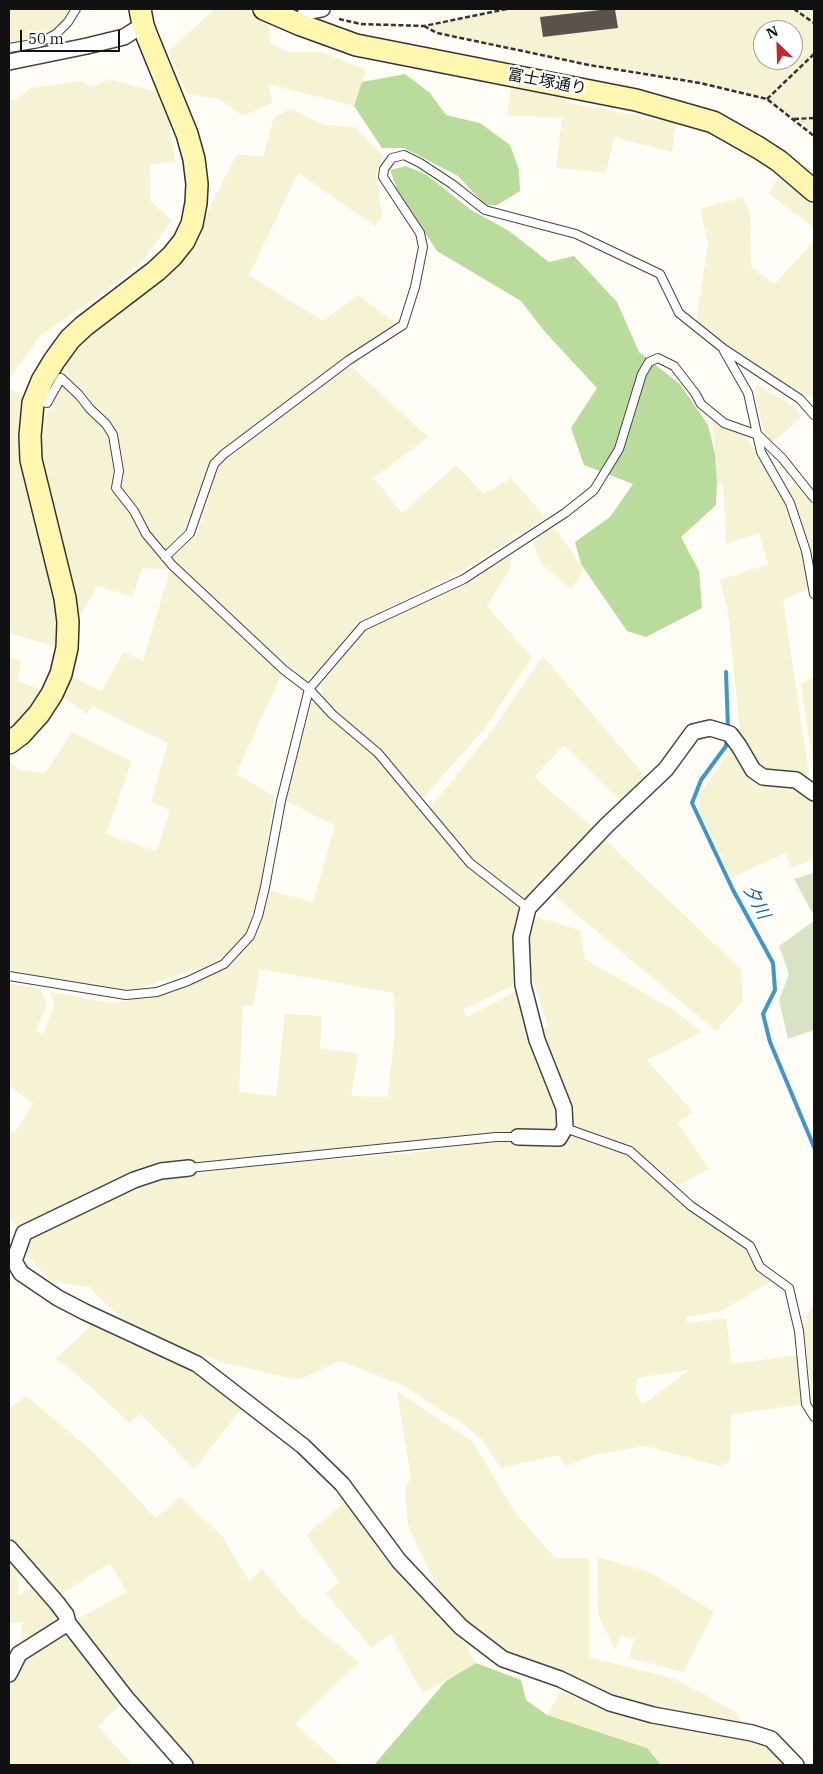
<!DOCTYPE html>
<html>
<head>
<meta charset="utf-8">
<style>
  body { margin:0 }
  #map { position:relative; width:823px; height:1774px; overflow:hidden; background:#fffdf5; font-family:"IBM Plex Serif",serif }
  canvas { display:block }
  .frame { position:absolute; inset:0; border:10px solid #111; pointer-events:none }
  .north { position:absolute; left:753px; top:20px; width:50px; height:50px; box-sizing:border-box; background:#fff; border:1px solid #a0a0a0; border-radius:50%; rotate:336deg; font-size:14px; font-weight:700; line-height:20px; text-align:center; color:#111 }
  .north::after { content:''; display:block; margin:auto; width:18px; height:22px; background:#c4262e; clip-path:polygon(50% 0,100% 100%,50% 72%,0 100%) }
  .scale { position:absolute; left:20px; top:30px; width:100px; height:22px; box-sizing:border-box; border:2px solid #111; border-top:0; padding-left:6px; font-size:15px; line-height:18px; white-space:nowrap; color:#111; -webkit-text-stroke:4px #fff; paint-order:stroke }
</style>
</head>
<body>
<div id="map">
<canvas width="823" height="1774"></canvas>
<div class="frame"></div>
<div class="north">N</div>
<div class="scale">50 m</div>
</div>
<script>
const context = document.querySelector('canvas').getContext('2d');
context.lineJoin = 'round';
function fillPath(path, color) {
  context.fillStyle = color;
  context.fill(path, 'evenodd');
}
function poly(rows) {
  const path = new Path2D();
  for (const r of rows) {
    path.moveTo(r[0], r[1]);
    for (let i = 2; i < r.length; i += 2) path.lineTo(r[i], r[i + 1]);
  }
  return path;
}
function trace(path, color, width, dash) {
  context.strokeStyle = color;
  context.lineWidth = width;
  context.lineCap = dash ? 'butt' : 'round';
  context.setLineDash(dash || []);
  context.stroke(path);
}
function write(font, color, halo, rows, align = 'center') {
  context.font = font + ' "IBM Plex Serif","Noto Sans JP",serif';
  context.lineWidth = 5;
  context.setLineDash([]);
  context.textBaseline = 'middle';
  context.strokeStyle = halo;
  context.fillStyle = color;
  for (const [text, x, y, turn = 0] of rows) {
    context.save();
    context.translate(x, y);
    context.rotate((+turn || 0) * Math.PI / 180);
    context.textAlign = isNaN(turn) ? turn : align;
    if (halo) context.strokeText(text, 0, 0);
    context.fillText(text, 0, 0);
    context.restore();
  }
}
fillPath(poly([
  [9,9,76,9,56,34,9,48],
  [215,9,245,9,269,20,270,44,290,52,323,52,366,70,354,106,268,84,272,103,243,116,219,99,187,94,168,51],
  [507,9,609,9,541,17,543,37,617,28,615,9,814,9,814,136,767,99,700,83,589,65,437,33,424,26],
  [763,30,793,30,793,60,763,60],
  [109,79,157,92,169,120,175,162,150,164,150,201,172,220,143,261,104,292,40,336,9,379,9,100,16,100,31,88,80,81,93,87],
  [511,85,567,94,565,102,676,123,672,152,614,137,606,173,556,168,562,118,507,115],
  [292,109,324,125,355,127,384,157,376,171,382,216,375,226,298,173,249,275,323,321,358,295,397,324,342,360,213,458,184,531,165,550,148,530,137,508,119,487,123,481,123,474,115,432,60,369,74,347,200,226,237,154,263,157,274,117],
  [778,177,814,206,814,228,769,194],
  [743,197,750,213,751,267,774,284,814,241,814,399,755,366,696,322,708,244,700,209],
  [350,365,428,437,374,478,402,513,456,465,484,494,511,478,546,518,455,575,361,621,307,682,251,633,172,558,197,533,219,466,251,440],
  [62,384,109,433,114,470,112,487,130,511,139,532,170,570,281,675,236,774,274,796,260,888,246,934,230,952,210,964,139,989,113,989,9,972,9,761,19,770,45,773,72,732,132,761,106,834,157,851,170,810,151,802,168,743,92,706,87,714,64,698,72,677,101,691,124,652,143,661,170,570,142,568,133,597,97,586,77,622,37,441,40,413,45,417],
  [758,385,797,409,801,418,773,442,765,436,754,391],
  [9,388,26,398,24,423,19,452,55,590,59,618,57,647,9,633],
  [712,410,738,425,768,470,787,506,803,556,809,588,783,600,810,782,767,774,749,757,744,738,740,732,728,612,720,580,768,564,759,533,726,544,723,483,717,484],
  [796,482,814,506,814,581,786,490],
  [553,526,584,569,571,590,541,563,533,542],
  [511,555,510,569,487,606,532,657,486,727,424,797,376,748,324,700,321,684,366,630,467,584],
  [543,656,647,778,622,803,564,745,534,777,597,830,528,903,474,859,429,807,448,786,490,733],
  [9,657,21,660,18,681,42,690,26,719,9,734],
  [814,676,814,773,801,684],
  [314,696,329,718,375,756,468,866,522,907,518,983,464,1009,467,1017,520,989,559,1110,561,1125,554,1134,499,1132,160,1168,23,1231,9,1219,9,1130,15,1133,33,1103,9,1086,9,983,40,989,47,1004,36,1031,43,1034,54,1006,50,992,113,1003,174,992,232,964,256,933,268,890,313,902,335,826,285,800],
  [260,969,394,993,395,1033,387,1097,351,1096,358,1054,320,1048,322,1016,285,1014,276,1096,239,1092,243,1005,253,1006],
  [732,748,747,773,795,784,814,799,814,859,792,868,785,853,732,878,698,809,700,794],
  [603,838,741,969,743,1001,716,1031,552,894],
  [531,915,580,930,585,959,672,1009,702,1032,647,1060,693,1112,678,1123,709,1169,675,1187,637,1150,618,1142,572,1126,540,1031,548,1026,529,965],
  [570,1133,630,1153,750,1249,774,1280,721,1311,686,1317,687,1323,726,1318,732,1364,798,1355,803,1404,731,1415,730,1462,720,1466,645,1446,597,1454,566,1466,558,1455,501,1468,483,1441,463,1424,402,1385,340,1361,298,1380,221,1362,130,1327,89,1287,50,1281,25,1252,29,1237,111,1196,155,1179,244,1167,418,1152,493,1141,566,1144],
  [688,1370,688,1371,642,1405,635,1392,637,1378],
  [814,1302,814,1406,812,1405,803,1324],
  [93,1324,130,1344,180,1360,242,1408,194,1469,140,1414,130,1423,86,1383,56,1358],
  [397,1391,472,1441,514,1511,555,1558,589,1558,589,1657,675,1679,736,1712,744,1726,647,1710,505,1654,443,1601,408,1525,405,1488,411,1479],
  [26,1396,90,1449,156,1518,180,1497,222,1536,249,1581,262,1569,302,1616,359,1662,295,1724,341,1765,195,1765,124,1688,76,1620,127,1592,110,1563,60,1595,9,1538,9,1408],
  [346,1501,382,1555,455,1627,476,1663,423,1693,406,1664,391,1634,371,1648,326,1593,339,1582,306,1535],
  [597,1557,650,1572,714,1612,683,1672,629,1658,634,1639,620,1636,615,1651,598,1614],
  [9,1558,22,1575,17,1576,19,1596,33,1586,60,1620,20,1647,22,1622,9,1623],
  [70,1630,123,1702,98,1726,133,1765,9,1765,9,1691,21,1662],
  [560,1692,630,1714,762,1741,786,1765,661,1765,647,1748,547,1715]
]), '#f6f3d4');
fillPath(poly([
  [405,74,430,93,446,115,480,123,510,145,519,170,520,191,497,205,485,205,458,176,404,148,382,148,354,106,362,82],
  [406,166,427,175,471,210,509,231,549,262,574,256,617,302,639,352,680,384,708,425,715,454,717,484,716,505,681,537,699,571,702,608,646,637,627,631,581,564,575,542,610,517,633,484,584,465,571,428,597,388,545,332,521,301,437,251,398,192,390,170],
  [476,1663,521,1680,526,1700,547,1715,647,1748,661,1765,374,1765,446,1681]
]), '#b9dc9c');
fillPath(poly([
  [814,873,814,916,794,879],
  [814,921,814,1030,788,1039,779,1000,789,974,779,946]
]), '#d9e3c4');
trace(poly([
  [726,672,728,729],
  [727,736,726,746,701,780,692,803,733,890,773,963,775,990,763,1014,770,1042,814,1147]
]), '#3f96cf', 4);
fillPath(poly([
  [609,9,615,9,618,28,543,37,540,17]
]), '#5a524d');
const lane = poly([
  [9,48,39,43,56,34,68,22,76,9],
  [724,351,748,393,761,452,790,503,806,551,814,594],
  [35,400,47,403,61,378,79,395,90,409,106,424,113,435,119,471,116,488,134,511,146,534,172,565,284,670,309,689,332,714,378,753,470,863,528,908],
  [165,557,190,533,214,464,224,454,349,360,403,325,415,287,423,247,420,233,383,177,384,169,392,158,404,155,420,163,452,184,485,210,576,234,660,274,679,313,724,349,800,399,814,415],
  [9,976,126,995,157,992,188,981,224,964,250,936,258,916,265,887,281,801,309,689,363,626,464,579,565,513,594,490,619,449,642,374,649,362,658,358,674,366,695,393,701,404,724,423,758,435,782,458,814,498],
  [565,1128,630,1151,691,1206,750,1246,760,1267,789,1288,799,1331,806,1404,814,1417],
  [189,1168,496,1137,518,1137]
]);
const street = poly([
  [301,25,306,12,322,9],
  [9,62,87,46,124,37,143,25],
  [518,1137,559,1138,565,1128,564,1108,537,1040,523,985,521,937,528,908,606,826,666,769,693,732,710,728,730,734,739,746,753,770,763,777,796,780,814,793],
  [189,1168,161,1171,134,1180,24,1233,14,1261,21,1273,58,1298,85,1312,197,1364,303,1446,342,1484,399,1561,461,1627,503,1659,560,1679,610,1703,653,1715,752,1733,771,1739,796,1765],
  [9,1548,57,1603,66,1615,68,1623,127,1699,185,1765],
  [9,1674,19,1654,68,1623]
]);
const secondary = poly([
  [264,9,301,25,356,45,636,100,713,122,759,148,779,161,814,191],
  [9,743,21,734,39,714,52,694,61,674,67,648,68,622,65,598,31,460,30,436,33,403,42,381,54,361,70,339,84,326,156,271,172,256,184,241,192,224,196,203,197,184,194,159,187,134,147,36,143,25,140,9]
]);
trace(lane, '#444', 10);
trace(street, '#444', 18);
trace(secondary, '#333', 24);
trace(poly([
  [794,9,814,23],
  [339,19,361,24,424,26,507,9],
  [424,26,437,33,589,65,700,83,767,99,814,136],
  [767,99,814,54],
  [794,119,814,118]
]), '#333', 2.5, [5, 2.5]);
trace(lane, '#fff', 8);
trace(street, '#fff', 15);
trace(secondary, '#fff6b0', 21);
write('16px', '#111', '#fff', [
  ["富士塚通り",547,82,11]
]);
write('italic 18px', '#1768a6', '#fff', [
  ["夕川",756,902,62]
]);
</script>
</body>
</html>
